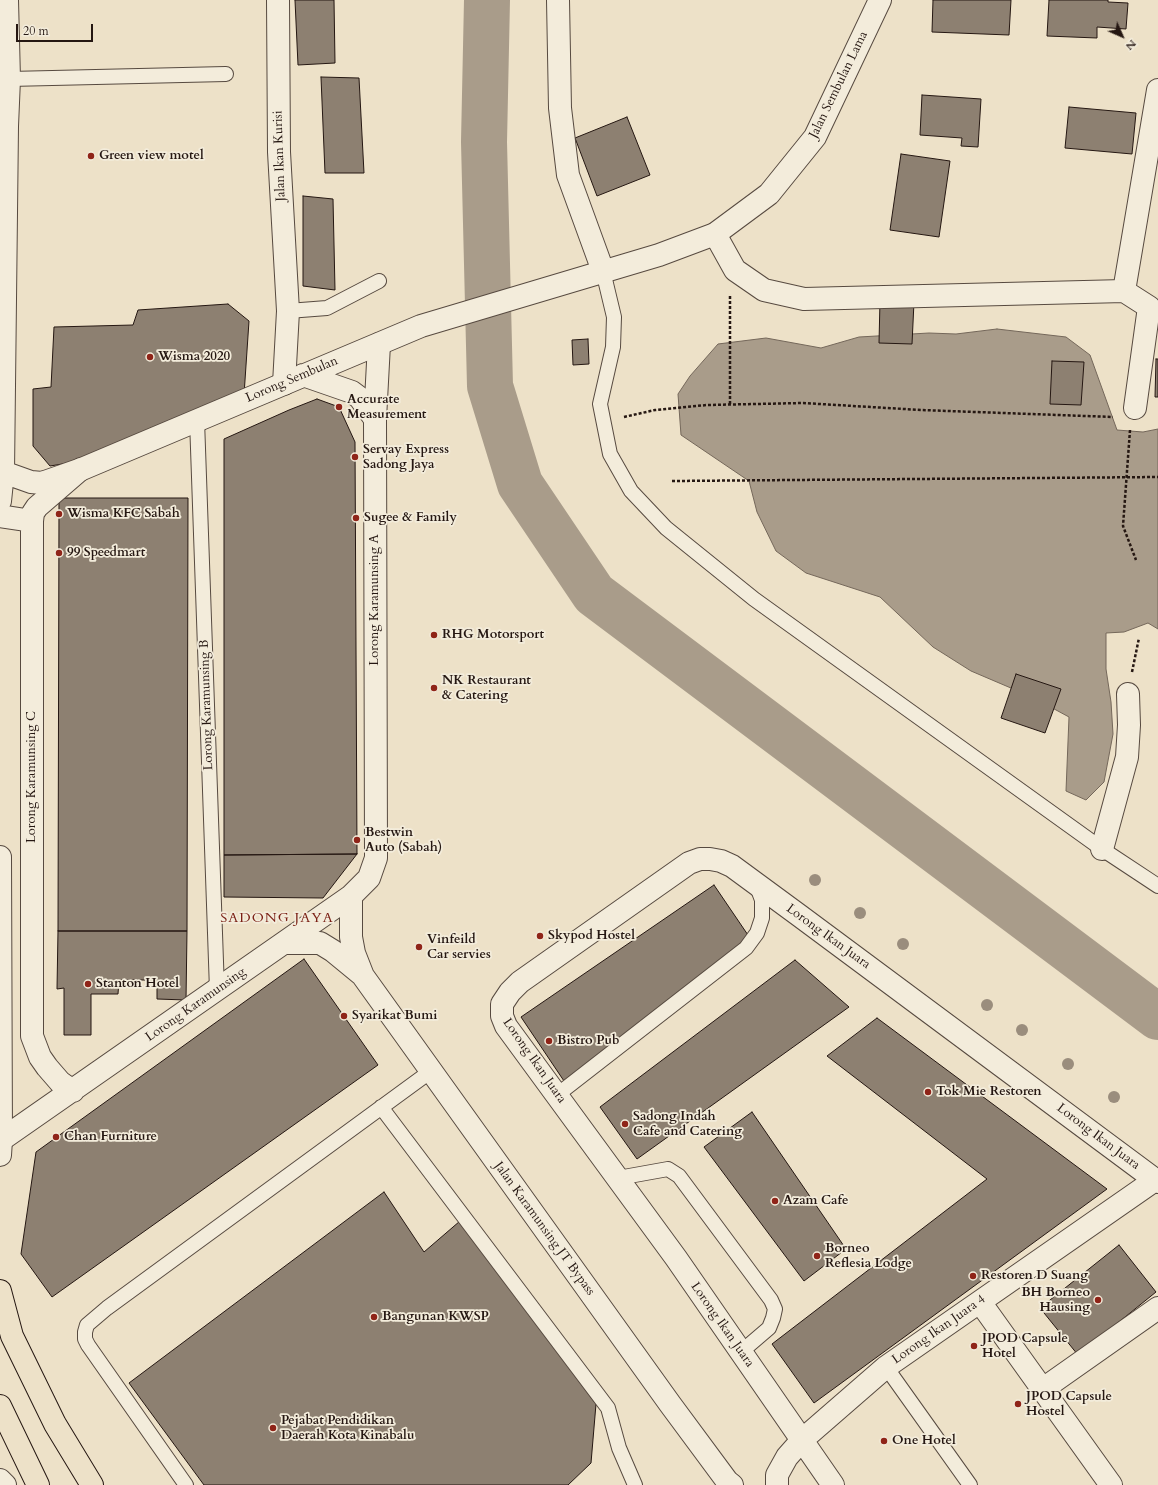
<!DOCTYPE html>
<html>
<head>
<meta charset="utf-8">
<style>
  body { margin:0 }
  #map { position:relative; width:1158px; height:1485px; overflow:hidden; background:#ede1c8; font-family:Cardo,serif }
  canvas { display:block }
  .north { position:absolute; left:1102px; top:16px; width:40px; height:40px; -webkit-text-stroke:3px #f3ecdb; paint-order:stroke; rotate:135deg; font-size:11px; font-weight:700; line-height:16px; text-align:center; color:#251712 }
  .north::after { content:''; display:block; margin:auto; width:14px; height:18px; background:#251712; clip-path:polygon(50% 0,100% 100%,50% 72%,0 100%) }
  .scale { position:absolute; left:16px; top:24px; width:77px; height:18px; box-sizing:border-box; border:2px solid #251712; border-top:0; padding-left:5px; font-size:12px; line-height:14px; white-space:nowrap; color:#251712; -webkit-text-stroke:3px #f3ecdb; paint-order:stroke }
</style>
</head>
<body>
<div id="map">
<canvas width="1158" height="1485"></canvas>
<div class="north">N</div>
<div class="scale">20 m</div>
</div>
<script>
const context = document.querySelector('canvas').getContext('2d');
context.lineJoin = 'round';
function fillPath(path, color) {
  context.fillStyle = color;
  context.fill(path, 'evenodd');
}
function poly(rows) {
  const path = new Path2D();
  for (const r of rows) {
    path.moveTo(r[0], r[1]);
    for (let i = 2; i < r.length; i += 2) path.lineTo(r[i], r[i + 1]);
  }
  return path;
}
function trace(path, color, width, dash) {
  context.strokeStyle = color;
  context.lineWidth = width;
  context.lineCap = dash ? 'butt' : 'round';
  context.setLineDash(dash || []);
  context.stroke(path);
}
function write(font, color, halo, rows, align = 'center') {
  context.font = font + ' Cardo,serif';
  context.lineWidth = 3.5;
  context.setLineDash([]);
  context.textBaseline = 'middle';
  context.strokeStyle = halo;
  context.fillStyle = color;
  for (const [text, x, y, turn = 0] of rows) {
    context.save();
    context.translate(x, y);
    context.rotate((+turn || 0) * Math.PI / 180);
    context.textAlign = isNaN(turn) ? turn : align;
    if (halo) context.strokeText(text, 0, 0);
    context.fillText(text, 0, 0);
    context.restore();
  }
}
const water = poly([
  [997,329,1066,337,1090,355,1117,430,1143,432,1158,429,1158,629,1148,623,1124,632,1106,633,1106,669,1111,702,1113,734,1104,782,1086,800,1066,791,1069,717,1032,697,971,671,933,647,880,597,806,573,776,551,757,512,749,481,681,435,678,394,690,376,718,344,766,338,821,348,859,337,929,333,956,334,997,329]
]);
fillPath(water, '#a99c8a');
trace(water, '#74675a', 1);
trace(poly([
  [487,0,484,142,490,386,520,484,594,594,1158,1017]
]), '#a99c8a', 46);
const building = poly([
  [295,0,334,0,335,63,298,65,295,0],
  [933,0,1011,0,1009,35,932,32,933,0],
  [1049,0,1108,0,1108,2,1128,3,1126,29,1097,27,1097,38,1047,36,1049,0],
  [321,77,359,78,364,173,325,173,321,77],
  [922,95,981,99,978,147,961,146,962,138,920,135,922,95],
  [1069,107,1136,113,1132,154,1065,148,1069,107],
  [627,117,650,175,597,196,575,138,627,117],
  [901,154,950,161,939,237,890,230,901,154],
  [303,196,333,199,335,290,303,286,303,196],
  [880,301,914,302,912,344,879,343,880,301],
  [228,304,249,321,244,395,87,460,50,466,33,446,33,389,51,387,54,327,133,325,138,310,228,304],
  [588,339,589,364,573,365,572,340,588,339],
  [1156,359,1158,359,1158,397,1155,397,1156,359],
  [1052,361,1084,362,1081,405,1050,404,1052,361],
  [317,399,339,407,355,442,357,854,224,855,224,439,289,410,317,399],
  [59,498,188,498,187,931,58,931,59,498],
  [1016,674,1061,689,1045,733,1001,718,1016,674],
  [357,854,323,898,224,897,224,855,357,854],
  [714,885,750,938,564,1081,521,1017,714,885],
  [58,931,187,931,186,1000,157,999,157,980,119,980,118,994,91,994,91,1035,64,1035,64,988,57,989,58,931],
  [304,959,378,1065,52,1297,21,1254,36,1152,304,959],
  [795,960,849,1007,637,1159,600,1107,795,960],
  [877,1018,1107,1189,814,1403,772,1344,987,1179,827,1056,877,1018],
  [752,1112,846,1249,804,1281,704,1147,752,1112],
  [384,1192,424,1252,460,1221,596,1404,591,1463,568,1485,204,1485,129,1383,384,1192],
  [1119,1245,1156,1292,1078,1355,1040,1308,1119,1245]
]);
fillPath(building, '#8d8071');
trace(building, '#251712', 1);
const service = poly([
  [9,79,226,74],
  [603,271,614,317,613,347,600,404,610,454,631,491,666,528,754,599,1102,849,1158,886],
  [288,311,327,308,379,281],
  [197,420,217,990],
  [557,1095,746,948,757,933,762,918,762,900,756,884],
  [381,1107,608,1408,619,1448,635,1485],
  [618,1178,668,1169,679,1176,771,1300,775,1309,773,1318,769,1328,741,1352],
  [886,1367,970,1485],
  [186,1485,88,1345,85,1339,85,1332,87,1325,107,1308,431,1071]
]);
const minor = poly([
  [278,0,279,152,288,311,284,384],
  [558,0,560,108,568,175,603,271],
  [715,234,735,270,764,290,804,299,1124,291,1149,307,1135,408],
  [1124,291,1158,90],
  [0,516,32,521],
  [1102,849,1127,757,1129,725,1128,694],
  [351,896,351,937,354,953,363,976,670,1404,727,1481,732,1485],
  [284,943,320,943,333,951,361,974],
  [73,1091,60,1082,47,1067,40,1057,32,1036,32,521,33,513,37,507,81,469],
  [1,1140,351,896,369,878,376,858,375,419,379,344],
  [980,1302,1111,1485],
  [1043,1389,1158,1308],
  [0,1480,5,1485],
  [777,1485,777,1475,787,1457,802,1440,886,1367,1155,1180],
  [833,1485,676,1258,506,1026,502,1016,502,1004,510,992,520,982,689,863,700,859,710,859,721,861,732,866,800,916,1158,1182]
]);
const tertiary = poly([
  [303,375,352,392,360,398,375,419],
  [3,472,31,482,42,483,82,469,421,326,659,255,715,234,769,194,815,137,880,0],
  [0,501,3,472,7,126,9,79,7,0],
  [0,857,1,1140,0,1155]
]);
const primary = poly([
  [0,1291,12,1336,55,1424,92,1485],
  [0,1406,38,1485]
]);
trace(service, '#574a40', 16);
trace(minor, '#574a40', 24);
trace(tertiary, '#574a40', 24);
trace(primary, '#251712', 24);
trace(poly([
  [730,404,730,295],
  [624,417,655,410,707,405,803,403,921,410,1113,417],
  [1130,430,1123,526,1136,560],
  [672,481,1158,477],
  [1132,672,1139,638]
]), '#251712', 2.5, [3, 2]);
trace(service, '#f3ecdb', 14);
trace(minor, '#f3ecdb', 22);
trace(tertiary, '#f3ecdb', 22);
trace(primary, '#ede1c8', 22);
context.fillStyle = '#9a8d7d';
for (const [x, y] of [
  [815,880],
  [860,913],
  [903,944],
  [987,1005],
  [1022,1030],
  [1068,1064],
  [1114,1097]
]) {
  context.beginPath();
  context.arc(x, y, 6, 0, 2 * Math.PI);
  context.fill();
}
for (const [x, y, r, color] of [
  [91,156,4,"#8f2418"],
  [150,357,4,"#8f2418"],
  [339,407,4,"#8f2418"],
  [355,457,4,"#8f2418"],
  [59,514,4,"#8f2418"],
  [356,518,4,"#8f2418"],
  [59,553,4,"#8f2418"],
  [434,635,4,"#8f2418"],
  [434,688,4,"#8f2418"],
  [357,840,4,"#8f2418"],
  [540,936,4,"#8f2418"],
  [419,947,4,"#8f2418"],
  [88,984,4,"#8f2418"],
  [344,1016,4,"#8f2418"],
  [549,1041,4,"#8f2418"],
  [928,1092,4,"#8f2418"],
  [625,1124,4,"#8f2418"],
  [56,1137,4,"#8f2418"],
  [775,1201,4,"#8f2418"],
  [817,1256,4,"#8f2418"],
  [973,1276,4,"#8f2418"],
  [1098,1300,4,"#8f2418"],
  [374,1317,4,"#8f2418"],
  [974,1346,4,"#8f2418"],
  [1018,1404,4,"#8f2418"],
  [273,1428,4,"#8f2418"],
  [884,1441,4,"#8f2418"]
]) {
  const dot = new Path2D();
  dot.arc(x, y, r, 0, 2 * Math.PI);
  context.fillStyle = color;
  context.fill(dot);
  trace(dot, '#f3ecdb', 1.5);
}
write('13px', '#251712', '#f3ecdb', [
  ["Jalan Sembulan Lama",839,85,-64],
  ["Jalan Ikan Kurisi",280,156,-92],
  ["Lorong Sembulan",292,380,-23],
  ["Lorong Karamunsing A",375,600,-90],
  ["Lorong Karamunsing B",207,705,-92],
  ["Lorong Karamunsing C",32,777,-90],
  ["Lorong Ikan Juara",828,937,36],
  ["Lorong Karamunsing",196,1005,-35],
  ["Lorong Ikan Juara",534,1061,55],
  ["Lorong Ikan Juara",1098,1137,37],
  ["Jalan Karamunsing JT Bypass",544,1229,54],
  ["Lorong Ikan Juara",722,1325,55],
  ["Lorong Ikan Juara 4",939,1330,-35]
]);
write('bold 13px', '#251712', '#f3ecdb', [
  ["Green view motel",99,156],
  ["Wisma 2020",158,357],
  ["Accurate",347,400],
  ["Measurement",347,415],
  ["Servay Express",363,450],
  ["Sadong Jaya",363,465],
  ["Wisma KFC Sabah",67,514],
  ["Sugee & Family",364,518],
  ["99 Speedmart",67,553],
  ["RHG Motorsport",442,635],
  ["NK Restaurant",442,681],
  ["& Catering",442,696],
  ["Bestwin",365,833],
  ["Auto (Sabah)",365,848],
  ["Skypod Hostel",548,936],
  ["Vinfeild",427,940],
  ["Car servies",427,955],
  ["Stanton Hotel",96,984],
  ["Syarikat Bumi",352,1016],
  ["Bistro Pub",557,1041],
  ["Tok Mie Restoren",936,1092],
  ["Sadong Indah",633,1117],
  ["Cafe and Catering",633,1132],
  ["Chan Furniture",64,1137],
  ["Azam Cafe",783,1201],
  ["Borneo",825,1249],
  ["Reflesia Lodge",825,1264],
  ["Restoren D Suang",981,1276],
  ["BH Borneo",1090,1293,"right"],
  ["Hausing",1090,1308,"right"],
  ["Bangunan KWSP",382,1317],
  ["JPOD Capsule",982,1339],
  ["Hotel",982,1354],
  ["JPOD Capsule",1026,1397],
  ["Hostel",1026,1412],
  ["Pejabat Pendidikan",281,1421],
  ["Daerah Kota Kinabalu",281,1436],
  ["One Hotel",892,1441]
], 'left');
context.letterSpacing = '1px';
write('14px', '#7a1f14', '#f3ecdb', [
  ["SADONG JAYA",277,919]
]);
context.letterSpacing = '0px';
</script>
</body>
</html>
